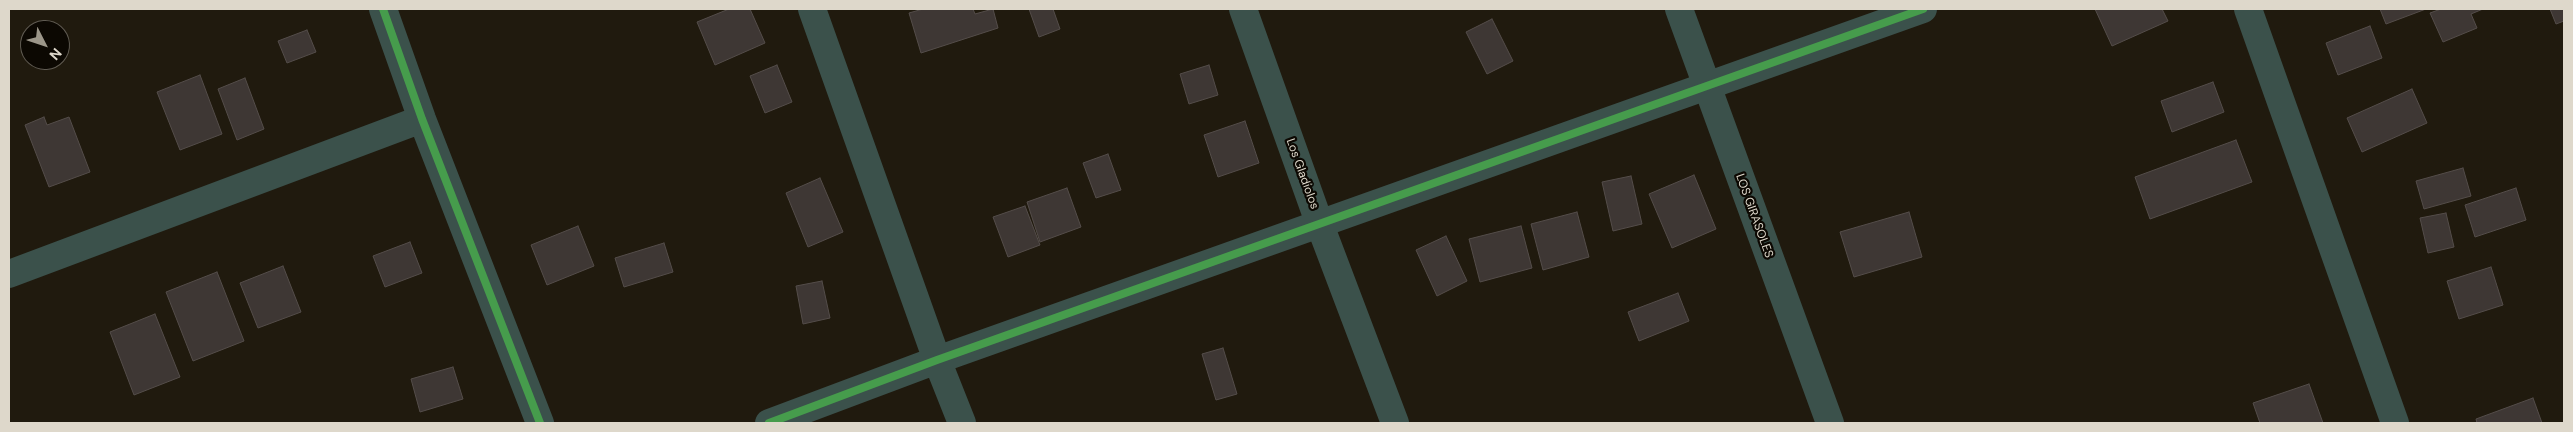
<!DOCTYPE html>
<html>
<head>
<meta charset="utf-8">
<style>
  body { margin:0 }
  #map { position:relative; width:2573px; height:432px; overflow:hidden; background:#201a0e; font-family:"DM Sans",sans-serif }
  canvas { display:block }
  .frame { position:absolute; inset:0; border:10px solid #ded8cb; pointer-events:none }
  .north { position:absolute; left:20px; top:20px; width:50px; height:50px; box-sizing:border-box; background:#0c0802; border:1px solid #605b52; border-radius:50%; rotate:131deg; font-size:14px; font-weight:700; line-height:20px; text-align:center; color:#ded8cb }
  .north::after { content:''; display:block; margin:auto; width:18px; height:22px; background:#9c9689; clip-path:polygon(50% 0,100% 100%,50% 72%,0 100%) }
</style>
</head>
<body>
<div id="map">
<canvas width="2573" height="432"></canvas>
<div class="frame"></div>
<div class="north">N</div>
</div>
<script>
const context = document.querySelector('canvas').getContext('2d');
context.lineJoin = 'round';
function fillPath(path, color) {
  context.fillStyle = color;
  context.fill(path, 'evenodd');
}
function poly(rows) {
  const path = new Path2D();
  for (const r of rows) {
    path.moveTo(r[0], r[1]);
    for (let i = 2; i < r.length; i += 2) path.lineTo(r[i], r[i + 1]);
  }
  return path;
}
function trace(path, color, width, dash) {
  context.strokeStyle = color;
  context.lineWidth = width;
  context.lineCap = dash ? 'butt' : 'round';
  context.setLineDash(dash || []);
  context.stroke(path);
}
function write(font, color, halo, rows, align = 'center') {
  context.font = font + ' "DM Sans",sans-serif';
  context.lineWidth = 4.5;
  context.setLineDash([]);
  context.textBaseline = 'middle';
  context.strokeStyle = halo;
  context.fillStyle = color;
  for (const [text, x, y, turn = 0] of rows) {
    context.save();
    context.translate(x, y);
    context.rotate((+turn || 0) * Math.PI / 180);
    context.textAlign = isNaN(turn) ? turn : align;
    if (halo) context.strokeText(text, 0, 0);
    context.fillText(text, 0, 0);
    context.restore();
  }
}
const building = poly([
  [729,9,750,9,765,43,715,65,697,22,729,9],
  [923,9,973,9,975,14,993,9,998,28,921,53,909,13,923,9],
  [1029,9,1053,9,1060,29,1039,37,1029,9],
  [2095,9,2162,9,2168,21,2112,46,2095,9],
  [2380,9,2426,9,2386,24,2380,9],
  [2441,9,2483,9,2471,14,2477,28,2443,42,2430,13,2441,9],
  [2550,9,2564,9,2564,21,2556,24,2550,9],
  [1492,19,1513,61,1487,74,1466,32,1492,19],
  [2370,26,2382,58,2338,75,2326,43,2370,26],
  [307,30,316,52,287,63,278,41,307,30],
  [777,65,792,102,765,113,750,76,777,65],
  [1209,65,1218,95,1189,104,1180,74,1209,65],
  [200,75,222,134,180,150,157,92,200,75],
  [245,78,264,129,237,140,218,89,245,78],
  [2213,82,2224,112,2172,132,2161,101,2213,82],
  [2412,89,2427,123,2362,152,2347,118,2412,89],
  [44,117,47,125,69,117,90,172,49,187,25,125,44,117],
  [1245,121,1259,163,1218,177,1204,135,1245,121],
  [2236,140,2252,182,2150,219,2135,177,2236,140],
  [1108,154,1121,190,1096,198,1083,163,1108,154],
  [2463,168,2471,196,2424,209,2416,181,2463,168],
  [1694,175,1716,229,1672,248,1649,194,1694,175],
  [1631,176,1642,224,1613,231,1602,182,1631,176],
  [820,178,843,232,808,247,786,193,820,178],
  [1067,188,1081,227,1040,242,1027,202,1067,188],
  [2516,188,2526,220,2475,237,2465,205,2516,188],
  [1025,206,1040,245,1008,257,993,217,1025,206],
  [1577,212,1589,257,1543,270,1531,224,1577,212],
  [1909,212,1922,257,1854,277,1840,232,1909,212],
  [2446,213,2454,247,2428,253,2420,218,2446,213],
  [578,226,594,266,547,285,531,245,578,226],
  [1521,226,1532,268,1480,282,1469,239,1521,226],
  [1446,236,1467,281,1437,296,1416,250,1446,236],
  [410,242,422,273,385,287,373,256,410,242],
  [664,243,673,272,624,287,615,258,664,243],
  [283,266,301,312,258,328,240,283,283,266],
  [2491,267,2503,305,2459,319,2447,281,2491,267],
  [217,272,244,341,193,361,166,292,217,272],
  [822,281,830,318,803,324,796,286,822,281],
  [1678,293,1689,321,1639,341,1628,312,1678,293],
  [155,314,180,377,134,395,110,332,155,314],
  [1223,348,1237,394,1216,400,1202,354,1223,348],
  [453,367,463,399,420,412,411,379,453,367],
  [2309,384,2323,423,2260,423,2253,403,2309,384],
  [2533,398,2542,423,2477,423,2476,419,2533,398]
]);
fillPath(building, '#3e3734');
trace(building, '#544d4a', 1);
trace(poly([
  [383,9,422,119,540,423],
  [812,9,937,360,962,423],
  [1243,9,1320,225,1395,423],
  [1679,9,1830,423],
  [2248,9,2395,423],
  [9,274,422,119],
  [769,423,937,360,1923,9]
]), '#3b514b', 28);
trace(poly([
  [383,9,422,119,540,423],
  [769,423,937,360,1923,9]
]), '#469c4c', 8);
write('12px', '#ded8cb', '#0c0802', [
  ["Los Gladiolos",1302,174,70],
  ["LOS GIRASOLES",1754,216,70]
]);
</script>
</body>
</html>
